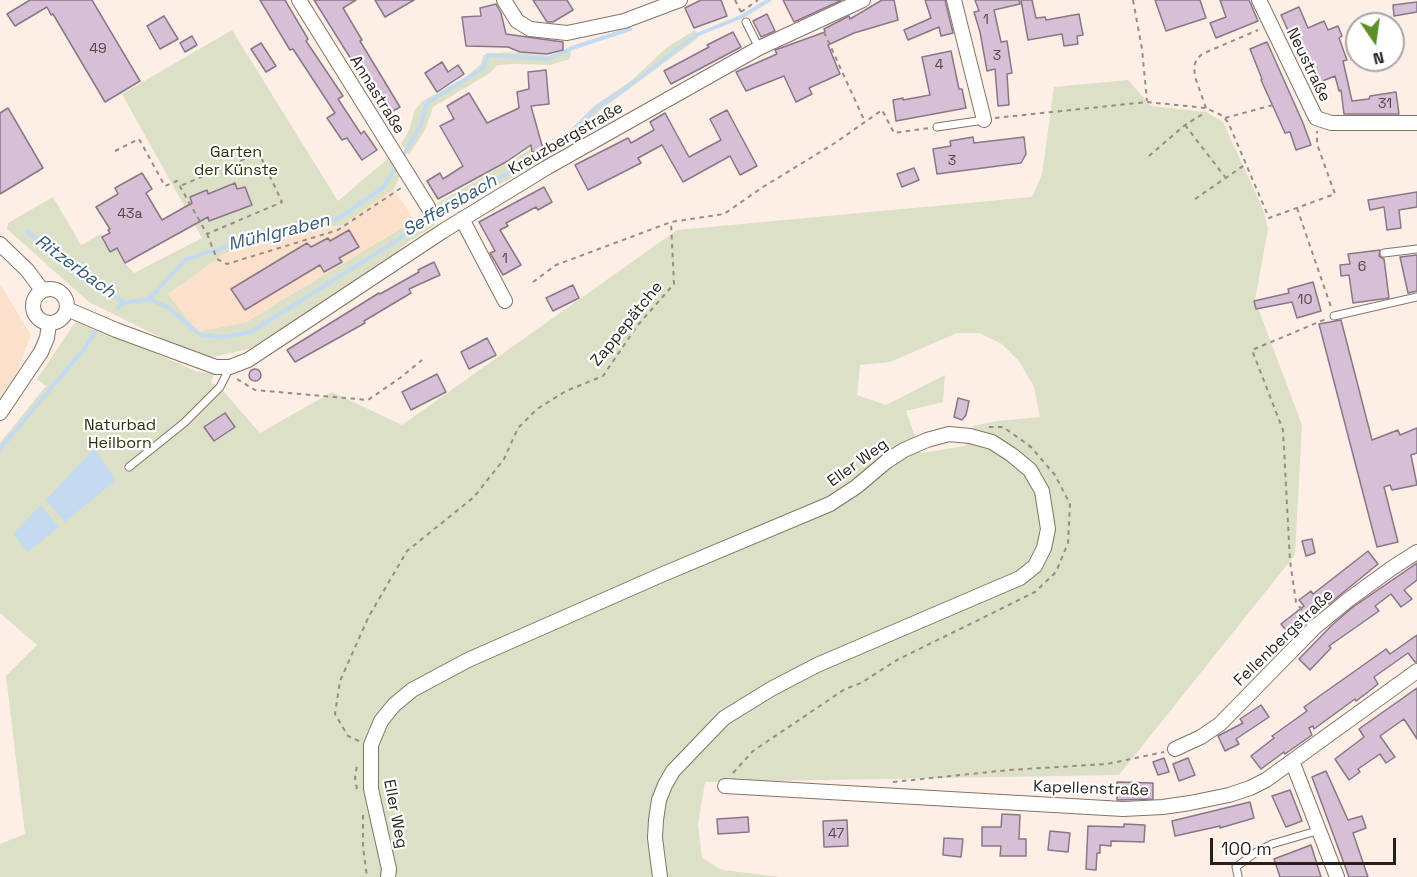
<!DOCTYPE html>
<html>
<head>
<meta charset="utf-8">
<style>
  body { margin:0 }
  #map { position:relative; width:1417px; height:877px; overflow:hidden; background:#fdefe6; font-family:"Space Grotesk",sans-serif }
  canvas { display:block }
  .north { position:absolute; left:1345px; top:12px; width:60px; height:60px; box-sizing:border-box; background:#fff; border:2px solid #a9a5a3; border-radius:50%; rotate:167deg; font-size:16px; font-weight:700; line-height:24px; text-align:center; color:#271f19 }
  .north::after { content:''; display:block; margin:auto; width:21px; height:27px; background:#5d9028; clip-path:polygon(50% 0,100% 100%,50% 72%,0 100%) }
  .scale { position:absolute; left:1210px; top:838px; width:186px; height:27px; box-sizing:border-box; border:3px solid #271f19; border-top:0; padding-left:8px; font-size:18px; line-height:21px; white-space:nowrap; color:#271f19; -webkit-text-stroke:4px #fff; paint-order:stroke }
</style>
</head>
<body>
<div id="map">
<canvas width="1417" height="877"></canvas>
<div class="north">N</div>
<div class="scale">100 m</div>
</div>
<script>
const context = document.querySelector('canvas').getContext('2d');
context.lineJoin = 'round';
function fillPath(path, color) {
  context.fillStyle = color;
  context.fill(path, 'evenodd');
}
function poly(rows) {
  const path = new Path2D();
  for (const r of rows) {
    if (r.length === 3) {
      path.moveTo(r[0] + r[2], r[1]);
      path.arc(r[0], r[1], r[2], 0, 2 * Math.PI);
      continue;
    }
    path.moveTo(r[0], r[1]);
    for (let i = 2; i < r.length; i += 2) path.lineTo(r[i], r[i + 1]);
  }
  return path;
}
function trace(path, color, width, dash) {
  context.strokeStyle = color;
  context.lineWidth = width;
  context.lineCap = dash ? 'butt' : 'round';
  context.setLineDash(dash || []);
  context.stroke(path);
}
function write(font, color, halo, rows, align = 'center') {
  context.font = font + ' "Space Grotesk",sans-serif';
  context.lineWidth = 4.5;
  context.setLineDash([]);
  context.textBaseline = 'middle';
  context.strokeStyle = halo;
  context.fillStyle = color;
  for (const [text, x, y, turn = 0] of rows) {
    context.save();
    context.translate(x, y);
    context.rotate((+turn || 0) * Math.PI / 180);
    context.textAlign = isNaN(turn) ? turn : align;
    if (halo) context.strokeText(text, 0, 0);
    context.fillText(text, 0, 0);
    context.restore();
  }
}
fillPath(poly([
  [394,189,414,220,246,322,198,332,168,294,224,254,272,236,342,226],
  [0,284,31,335,15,377,0,397]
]), '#fde0cb');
fillPath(poly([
  [232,30,338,201,392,155,400,167,399,178,394,189,343,225,272,236,224,254,168,294,198,332,246,322,413,221,427,209,434,218,435,225,401,247,398,255,249,349,208,358,192,353,89,302,7,229,8,223,53,197,81,245,101,234,110,252,117,248,125,263,134,273,202,238,122,94],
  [695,30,698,38,599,111,575,139,542,162,460,205,440,219,432,206,531,149,532,152,543,149,569,131,594,106,632,80,666,48],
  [571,47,570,59,550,65,514,64,497,65,490,73,433,107,426,128,409,155,401,144,409,130,415,109,424,100,466,77,481,64,483,55,509,52,552,56],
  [1128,80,1151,106,1206,112,1223,122,1263,209,1268,229,1255,300,1302,425,1295,555,1119,775,705,782,698,824,702,858,722,870,782,877,0,877,0,844,25,834,6,676,37,645,0,613,0,443,46,386,37,379,76,321,85,320,161,356,196,371,214,374,211,383,219,386,260,433,332,392,402,425,677,230,1032,197,1042,174,1054,87],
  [957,333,979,333,1002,344,1019,361,1034,387,1040,417,997,421,973,426,965,446,921,453,906,411,943,402,945,375,886,405,857,395,860,365,890,362]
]), '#dce0c6');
fillPath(poly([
  [94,449,116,480,65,522,46,500],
  [41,505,59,527,28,552,13,534]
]), '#c3daf1');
trace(poly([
  [401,159,420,127,427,103,484,68,488,55,547,59,575,47,630,29],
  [27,232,92,276,124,303],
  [149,299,185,260,270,232,339,218,384,187,397,166],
  [118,308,124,303,149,299,169,308,200,335,223,337,251,332,393,243,441,208,537,158,566,138,596,108,628,87,694,36,743,16,769,0],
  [0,449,84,349,95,332]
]), '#c3daf1', 4);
const building = poly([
  [30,0,92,0,140,81,105,102,53,14,51,15,47,7,15,26,7,14,30,0],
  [260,0,285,0,308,39,306,41,343,96,338,99,361,134,364,131,377,150,362,160,347,138,342,140,327,118,335,113,293,49,290,50,260,0],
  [314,0,356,0,343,8,362,40,360,41,400,107,386,115,314,0],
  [375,0,414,0,385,17,375,0],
  [533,0,567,0,573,10,553,22,547,22,533,0],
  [701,0,721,0,727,16,694,28,685,8,701,0],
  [783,0,842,0,794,22,783,0],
  [882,0,894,0,898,20,854,33,828,45,840,74,809,88,812,94,796,102,784,76,746,91,736,72,777,54,775,50,825,32,824,29,849,16,850,19,882,0],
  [925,0,945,0,953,33,941,36,939,27,908,40,904,30,931,18,925,0],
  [975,0,1019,0,1020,4,994,10,1001,42,1007,41,1012,73,1007,74,1009,105,998,106,995,69,987,71,980,32,974,12,979,11,975,0],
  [1021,0,1032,0,1036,18,1045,17,1046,20,1079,14,1083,35,1077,36,1078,44,1064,46,1062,34,1028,40,1021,0],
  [1155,0,1200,0,1206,18,1166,31,1155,0],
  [1220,0,1249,0,1258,21,1216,38,1210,23,1226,17,1220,0],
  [1417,2,1417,12,1394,16,1393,5,1417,2],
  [496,4,501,13,506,34,563,42,563,50,547,54,520,52,508,47,466,46,462,17,481,16,480,8,496,4],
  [1299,7,1308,28,1324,21,1328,30,1338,26,1342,36,1339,38,1347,60,1343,61,1352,101,1369,99,1370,96,1396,92,1399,114,1344,114,1341,90,1339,91,1335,76,1315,84,1312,75,1309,76,1294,38,1292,39,1281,15,1299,7],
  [767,14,775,31,761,37,753,21,767,14],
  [164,16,178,39,160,49,147,26,164,16],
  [733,32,741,47,671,84,664,71,709,47,707,45,733,32],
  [192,36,197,45,185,52,180,43,192,36],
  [1267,42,1303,123,1311,145,1296,150,1290,132,1285,133,1261,80,1262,79,1250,49,1267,42],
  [261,43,276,66,266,72,251,49,261,43],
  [951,51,959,89,962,89,966,108,896,121,893,100,903,98,903,100,930,95,922,57,951,51],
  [442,62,448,72,458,65,464,74,437,92,425,73,442,62],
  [546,70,549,104,531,106,543,149,532,152,531,145,506,162,438,199,427,181,440,173,443,179,463,166,440,126,454,119,447,106,469,93,487,123,519,108,517,92,529,89,528,72,546,70],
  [8,108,43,168,0,194,0,113,8,108],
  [727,110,757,166,740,175,730,156,683,182,662,145,638,158,641,163,588,190,575,165,628,138,631,143,654,130,650,122,665,113,689,157,721,140,710,119,727,110],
  [973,137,974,143,1024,137,1026,154,1021,163,937,174,933,149,951,146,950,141,973,137],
  [914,168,919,180,902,187,897,174,914,168],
  [142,173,152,189,146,193,162,220,192,203,190,197,207,190,208,194,235,183,237,189,245,187,252,205,209,221,208,217,125,263,117,248,110,252,102,237,110,233,108,230,110,229,96,207,118,194,115,188,142,173],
  [544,187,552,202,538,210,536,207,506,223,508,226,500,230,521,265,503,275,490,253,495,251,479,222,544,187],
  [1417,192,1417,207,1399,210,1401,228,1387,230,1384,207,1370,210,1368,200,1417,192],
  [349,230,359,247,339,258,342,262,324,272,320,265,245,310,231,289,307,243,311,247,328,238,330,241,349,230],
  [1380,250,1379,256,1384,259,1389,298,1353,303,1349,275,1341,276,1340,265,1350,264,1348,254,1380,250],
  [1417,255,1417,291,1408,293,1400,257,1417,255],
  [434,262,440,275,409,289,411,293,364,321,365,323,295,362,287,350,379,293,380,294,419,272,418,270,434,262],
  [1313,282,1321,311,1297,318,1292,302,1256,309,1254,301,1289,293,1288,289,1313,282],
  [573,285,579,298,553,311,546,298,573,285],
  [1341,320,1372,440,1398,430,1400,435,1417,428,1417,453,1411,455,1417,485,1392,490,1390,485,1384,487,1398,542,1377,547,1319,324,1341,320],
  [487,338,496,355,469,369,461,352,487,338],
  [255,375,6],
  [437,374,446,392,411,410,402,392,437,374],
  [958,398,969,401,966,415,962,420,954,417,958,398],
  [225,413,235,427,214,441,204,427,225,413],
  [1312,539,1315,553,1306,556,1302,541,1312,539],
  [1368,551,1378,564,1329,604,1325,600,1302,619,1306,623,1292,637,1281,624,1304,606,1299,600,1311,591,1313,594,1368,551],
  [1417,563,1417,580,1404,590,1412,599,1401,607,1391,594,1375,606,1379,611,1329,646,1331,648,1310,670,1299,659,1332,625,1353,607,1417,563],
  [1417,635,1417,662,1415,662,1408,653,1374,677,1378,684,1368,692,1356,701,1355,699,1314,729,1313,726,1309,728,1312,735,1285,754,1284,752,1261,769,1251,756,1274,738,1272,736,1307,711,1304,707,1386,649,1390,654,1417,635],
  [1417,688,1417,739,1404,719,1380,736,1395,757,1386,763,1380,754,1358,769,1360,772,1349,780,1335,759,1364,737,1359,729,1417,688],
  [1261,705,1269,717,1236,739,1239,744,1225,751,1218,736,1243,723,1240,719,1261,705],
  [1164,758,1169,772,1158,775,1153,762,1164,758],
  [1188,758,1195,775,1179,781,1173,764,1188,758],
  [1326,771,1348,820,1362,816,1366,828,1353,833,1368,877,1349,877,1312,777,1326,771],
  [1117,782,1153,783,1153,799,1117,800,1117,782],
  [1290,790,1302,821,1286,827,1272,796,1290,790],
  [1250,802,1254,818,1220,828,1220,826,1175,836,1172,821,1250,802],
  [1002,814,1020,815,1019,839,1026,839,1026,856,1000,856,1001,846,982,846,982,827,1001,827,1002,814],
  [748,817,749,832,718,834,717,819,748,817],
  [847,820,848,846,824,847,823,821,847,820],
  [1124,824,1145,825,1144,842,1111,841,1111,846,1100,845,1100,853,1097,853,1096,870,1086,869,1088,826,1124,827,1124,824],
  [1050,831,1070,833,1068,852,1048,850,1050,831],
  [944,838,963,839,961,857,943,855,944,838],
  [1311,845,1321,877,1280,877,1274,859,1311,845]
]);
fillPath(building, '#d7bfd6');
trace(building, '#887787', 1.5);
const service = poly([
  [746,22,759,48],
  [937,127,984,120],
  [1384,253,1417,249],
  [1334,316,1417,297],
  [129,467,184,423,220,387,230,367],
  [1238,876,1236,867,1255,853,1272,844,1320,830]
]);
const minor = poly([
  [299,0,428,207],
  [504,0,517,21,530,29,567,33,624,21,680,0],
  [954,0,984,120],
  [1259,0,1316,118,1331,123,1417,123],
  [462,219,505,301],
  [0,244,27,270,42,290],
  [50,306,17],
  [67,309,116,330,216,367,230,367,248,360,443,231,546,168,759,48,863,0],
  [0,413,41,352,47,338,49,324],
  [1175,749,1201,737,1220,724,1315,627,1348,600,1392,568,1417,552],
  [1292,761,1337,877],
  [725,786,1123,809,1163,807,1190,803,1229,795,1250,788,1266,780,1417,671],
  [388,877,389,869,371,789,371,745,381,721,394,705,412,690,468,660,661,575,830,504,856,487,887,461,904,450,927,440,949,434,970,436,992,442,1012,455,1030,470,1042,491,1048,529,1044,548,1035,566,1020,578,817,665,771,689,724,718,673,771,665,785,659,800,656,820,655,838,660,877]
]);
trace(service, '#867264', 9);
trace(minor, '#867264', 16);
trace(poly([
  [735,0,742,14],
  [1133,0,1142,49,1147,101],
  [741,12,758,0],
  [824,32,865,122],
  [1206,108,1195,77,1194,66,1197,59,1202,54,1258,30],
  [995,118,1147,102,1206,108,1221,115,1228,122,1269,218,1335,194,1317,144,1317,131],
  [1225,118,1273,105],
  [1185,125,1225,177],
  [115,151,139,139,165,186,177,181,207,234,282,202,259,153,180,186],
  [1149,156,1185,125,1206,112],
  [1195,199,1246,164],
  [1297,208,1331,307],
  [207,234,217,259,227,264,338,230,401,188],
  [533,282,556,265,671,222,724,214,763,187,835,143,882,110,894,133,929,128],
  [237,379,255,390,368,400,400,378,422,360],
  [989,427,1003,427,1030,446],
  [1307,617,1296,602,1290,561,1283,430,1252,350,1326,319],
  [359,741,348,736,335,714,340,681,369,616,407,551,474,497,504,459,518,428,537,409,566,391,603,376,637,326,674,284,671,222],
  [733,773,753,751,845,689,861,683,897,660,1035,592,1056,572,1068,543,1070,504,1055,475,1030,446,1025,449],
  [893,782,1009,770,1107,764,1164,752],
  [357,789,355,778,357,765],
  [363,815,363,847,367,877]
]), '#988d85', 2, [4.5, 4.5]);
trace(service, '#fff', 7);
trace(minor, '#fff', 14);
write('14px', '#534748', null, [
  ["1",986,20],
  ["49",98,49],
  ["3",997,56],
  ["4",939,65],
  ["31",1385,104],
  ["3",952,161],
  ["43a",130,214],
  ["1",505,259],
  ["6",1362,267],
  ["10",1305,300],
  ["47",836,834]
]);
write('16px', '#271f19', '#fff', [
  ["Neustraße",1308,65,64],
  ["Annastraße",377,95,58],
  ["Kreuzbergstraße",566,139,-30],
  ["Zappepätche",627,324,-51],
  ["Eller Weg",858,463,-36],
  ["Fellenbergstraße",1284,638,-44],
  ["Kapellenstraße",1091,789,2],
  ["Eller Weg",395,814,79]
]);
write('16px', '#2d2f09', '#fff', [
  ["Garten",236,153],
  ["der Künste",236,171],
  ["Naturbad",120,426],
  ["Heilborn",120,444]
]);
write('italic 18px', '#36597c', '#fff', [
  ["Seffersbach",450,206,-30],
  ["Mühlgraben",279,233,-14],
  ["Ritzerbach",75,267,36]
]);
</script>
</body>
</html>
